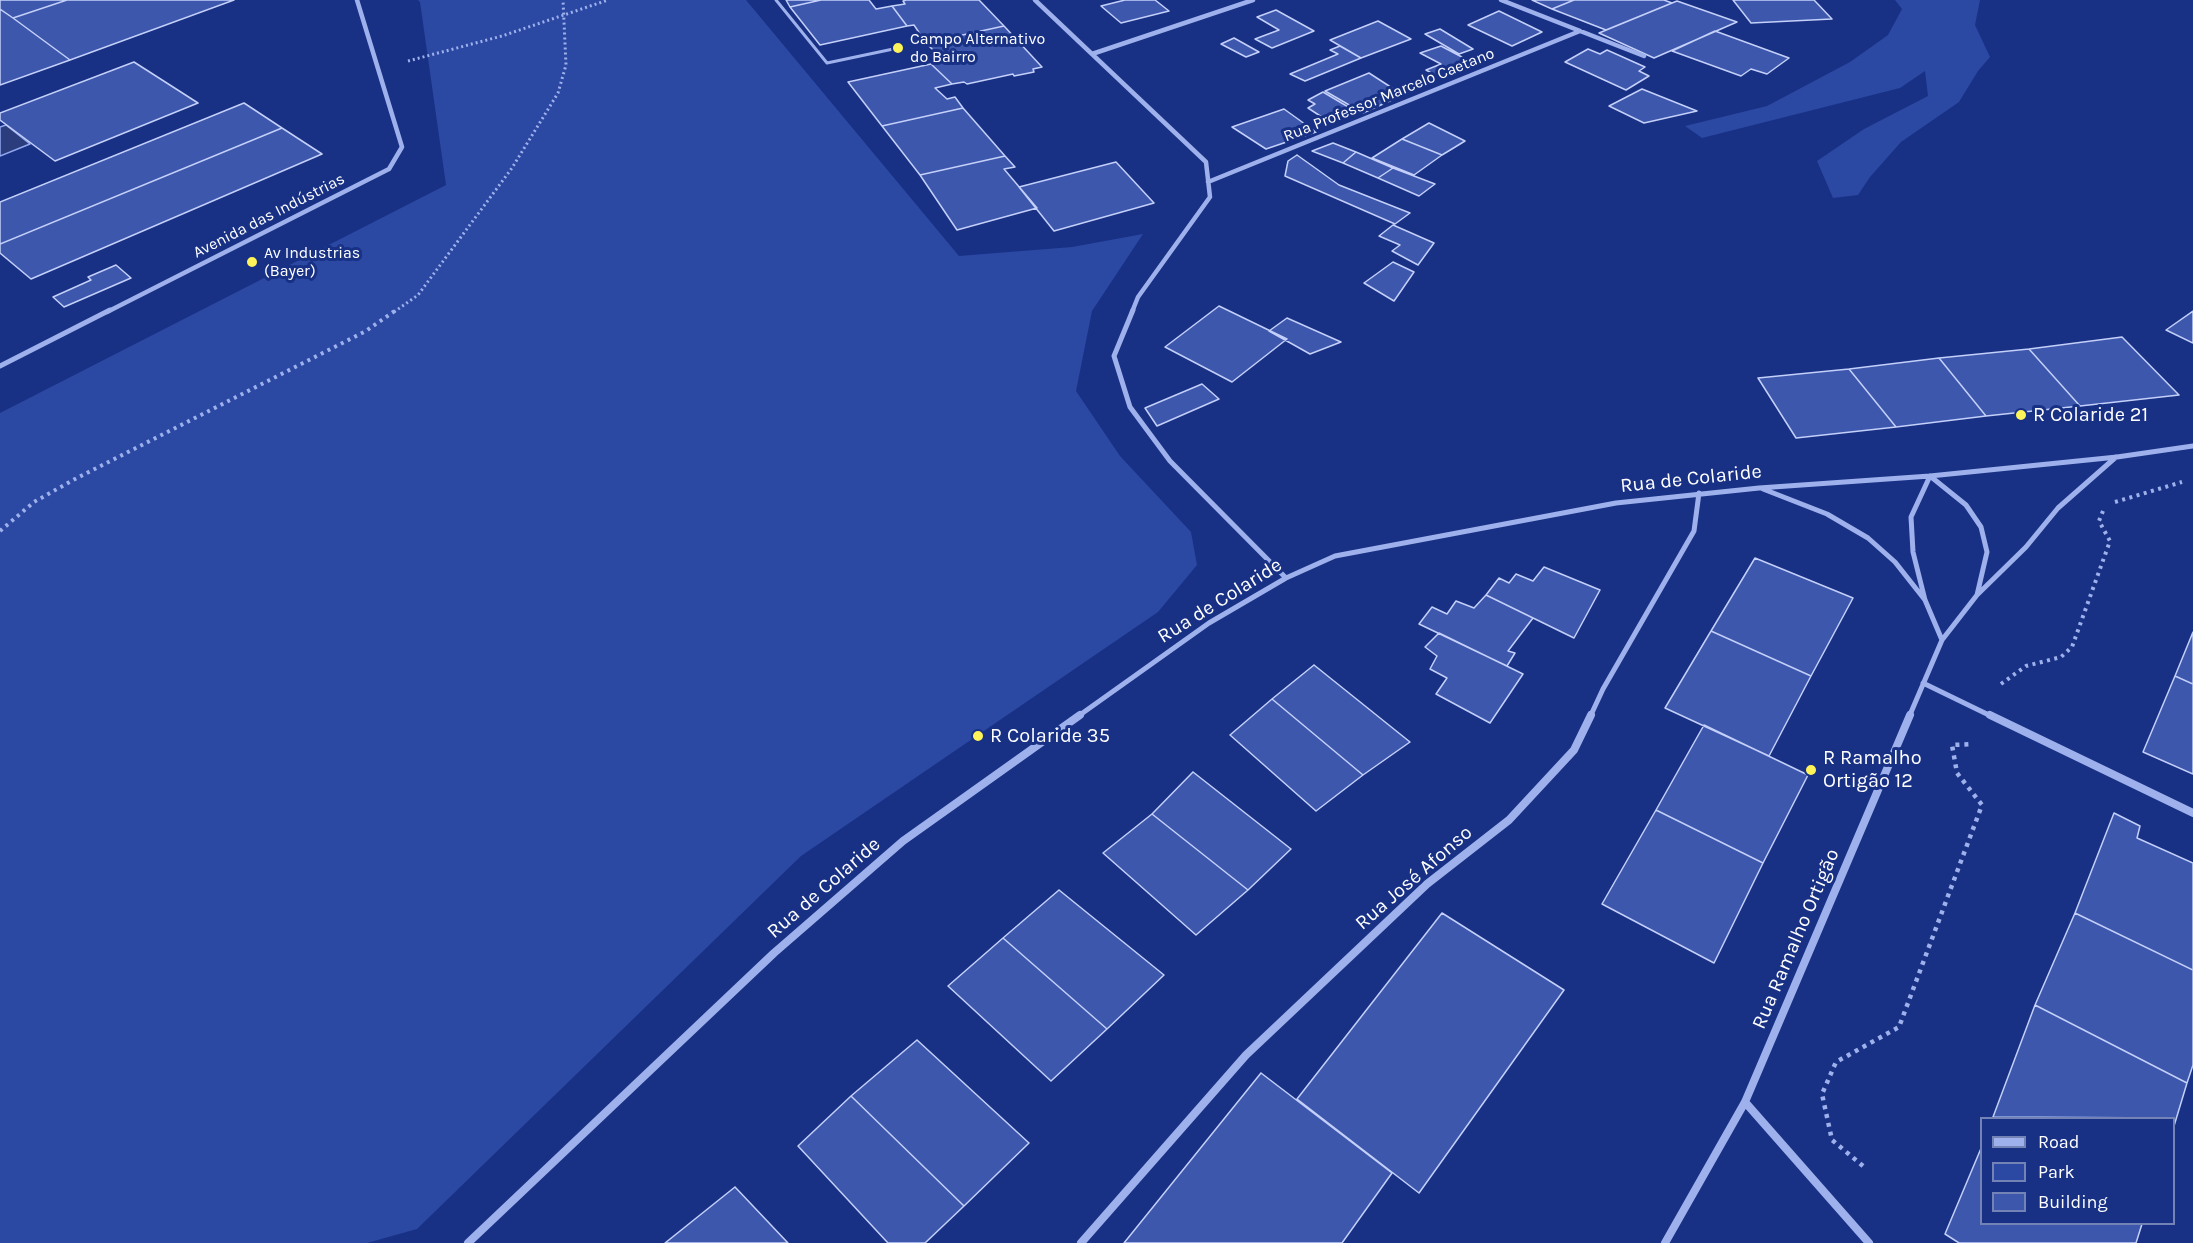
<!DOCTYPE html>
<html>
<head>
<meta charset="utf-8">
<style>
  body { margin:0 }
  #map { position:relative; width:2193px; height:1243px; overflow:hidden; background:#183185; font-family:Karla,sans-serif }
  canvas { display:block }
  .legend { position:absolute; left:1980px; top:1117px; width:195px; height:108px; box-sizing:border-box; background:#183185; border:2px solid #7483b6; margin:0; padding:8px 10px; list-style:none; font-size:18px; color:#fff }
  .legend li { display:flex; align-items:center; gap:12px; height:30px }
  .legend b { width:30px; border:2px solid #7483b6 }
</style>
</head>
<body>
<div id="map">
<canvas width="2193" height="1243"></canvas>
<ul class="legend">
<li><b style="height:8px;background:#9eb1ec"></b>Road</li>
<li><b style="height:16px;background:#2b48a3"></b>Park</li>
<li><b style="height:16px;background:#3d57ad"></b>Building</li>
</ul>
</div>
<script>
const context = document.querySelector('canvas').getContext('2d');
context.lineJoin = 'round';
function fillPath(path, color) {
  context.fillStyle = color;
  context.fill(path, 'evenodd');
}
function poly(rows) {
  const path = new Path2D();
  for (const r of rows) {
    path.moveTo(r[0], r[1]);
    for (let i = 2; i < r.length; i += 2) path.lineTo(r[i], r[i + 1]);
  }
  return path;
}
function trace(path, color, width, dash) {
  context.strokeStyle = color;
  context.lineWidth = width;
  context.lineCap = dash ? 'butt' : 'round';
  context.setLineDash(dash || []);
  context.stroke(path);
}
function write(font, color, halo, rows, align = 'center') {
  context.font = font + ' Karla,sans-serif';
  context.lineWidth = 6;
  context.setLineDash([]);
  context.textBaseline = 'middle';
  context.strokeStyle = halo;
  context.fillStyle = color;
  for (const [text, x, y, turn = 0] of rows) {
    context.save();
    context.translate(x, y);
    context.rotate((+turn || 0) * Math.PI / 180);
    context.textAlign = isNaN(turn) ? turn : align;
    if (halo) context.strokeText(text, 0, 0);
    context.fillText(text, 0, 0);
    context.restore();
  }
}
fillPath(poly([
  [418,0,746,0,959,256,1072,247,1143,234,1092,311,1076,391,1120,456,1191,532,1197,565,1158,612,801,856,417,1229,367,1243,0,1243,0,413,446,185,420,2],
  [1895,0,1980,0,1975,25,1990,57,1978,71,1959,102,1901,142,1870,177,1858,195,1833,198,1817,161,1864,129,1928,96,1925,71,1900,88,1702,138,1685,126,1767,106,1850,62,1888,35,1902,9]
]), '#2b48a3');
const water = poly([
  [6,125,30,144,0,156,0,127,6,125]
]);
fillPath(water, '#2c3d7d');
trace(water, '#91a8ef', 1.5);
const building = poly([
  [0,0,67,0,13,18,0,9,0,0],
  [67,0,234,0,70,60,13,18,67,0],
  [786,0,821,0,790,7,786,0],
  [821,0,869,0,876,9,892,6,907,26,820,45,790,7,821,0],
  [979,0,1004,26,926,43,914,25,907,26,892,6,905,4,903,1,906,0,979,0],
  [1125,0,1155,0,1169,11,1121,23,1101,6,1125,0],
  [1532,0,1574,0,1552,9,1532,0],
  [1574,0,1664,0,1672,3,1606,30,1552,9,1574,0],
  [1733,0,1814,0,1832,19,1751,23,1733,0],
  [1677,1,1737,22,1654,58,1599,33,1677,1],
  [0,9,13,18,70,60,0,85,0,9],
  [1276,10,1314,31,1272,48,1255,39,1279,30,1257,17,1276,10],
  [1499,11,1542,32,1512,46,1468,25,1499,11],
  [1378,21,1411,39,1361,58,1330,40,1378,21],
  [1004,26,1042,67,1033,69,1034,72,1014,76,1013,74,967,84,964,82,952,84,931,64,945,62,926,43,1004,26],
  [1440,29,1473,49,1459,54,1425,34,1440,29],
  [1715,31,1789,58,1767,74,1751,69,1741,76,1672,51,1715,31],
  [1234,38,1259,52,1246,57,1221,44,1234,38],
  [1340,46,1361,58,1305,81,1290,74,1338,54,1330,50,1340,46],
  [1441,46,1477,65,1442,79,1426,70,1441,64,1420,53,1441,46],
  [1588,49,1600,54,1607,50,1645,67,1639,71,1649,76,1626,90,1565,62,1588,49],
  [134,62,198,103,55,161,0,120,0,113,134,62],
  [931,64,952,84,935,88,947,99,955,97,963,108,882,126,848,82,931,64],
  [1369,73,1403,95,1363,113,1325,91,1369,73],
  [1642,89,1697,111,1644,123,1609,106,1642,89],
  [1323,92,1355,111,1331,123,1308,108,1315,104,1308,100,1323,92],
  [244,103,282,128,0,244,0,202,244,103],
  [963,108,1005,156,920,175,882,126,963,108],
  [1284,109,1316,132,1266,149,1232,127,1284,109],
  [1429,123,1465,141,1442,155,1402,139,1429,123],
  [282,128,322,154,31,279,0,253,0,244,282,128],
  [1402,139,1442,155,1414,175,1372,158,1402,139],
  [1333,143,1356,152,1343,163,1312,151,1333,143],
  [1356,152,1393,168,1378,178,1343,163,1356,152],
  [1297,155,1339,185,1410,213,1395,224,1285,176,1288,161,1297,155],
  [1005,156,1015,167,1004,169,1037,208,957,230,920,175,1005,156],
  [1116,162,1154,203,1054,231,1019,187,1116,162],
  [1393,168,1435,184,1419,196,1378,178,1393,168],
  [1393,225,1434,243,1418,265,1392,251,1400,245,1379,236,1393,225],
  [1393,262,1414,272,1394,301,1364,283,1393,262],
  [116,265,131,278,64,307,53,297,91,280,88,277,116,265],
  [1219,306,1287,339,1232,382,1165,347,1219,306],
  [2193,311,2193,343,2166,330,2193,311],
  [1287,318,1341,342,1310,354,1269,331,1287,318],
  [2122,337,2179,395,2080,406,2029,349,2122,337],
  [2029,349,2080,406,1986,416,1939,358,2029,349],
  [1939,358,1986,416,1896,427,1849,369,1939,358],
  [1849,369,1896,427,1796,438,1758,378,1849,369],
  [1202,384,1219,399,1157,426,1145,408,1202,384],
  [1755,558,1853,598,1811,676,1711,631,1755,558],
  [1544,567,1600,590,1574,638,1486,595,1499,578,1509,583,1516,574,1533,581,1544,567],
  [1486,595,1533,618,1508,651,1515,653,1507,666,1419,624,1432,607,1447,614,1456,601,1474,608,1486,595],
  [1711,631,1811,676,1769,756,1665,708,1711,631],
  [2193,632,2193,684,2175,676,2193,632],
  [1439,633,1523,674,1490,723,1436,694,1447,678,1430,669,1437,656,1425,647,1439,633],
  [1314,665,1410,742,1363,775,1272,699,1314,665],
  [2175,676,2193,684,2193,774,2143,752,2175,676],
  [1272,699,1363,775,1316,811,1230,735,1272,699],
  [1704,725,1808,775,1763,863,1656,810,1704,725],
  [1193,772,1291,849,1248,890,1152,814,1193,772],
  [1656,810,1763,863,1714,963,1602,904,1656,810],
  [2114,813,2140,826,2137,838,2193,863,2193,970,2075,913,2114,813],
  [1152,814,1248,890,1196,935,1103,853,1152,814],
  [1059,890,1164,975,1107,1029,1003,938,1059,890],
  [1442,913,1564,990,1419,1193,1297,1099,1442,913],
  [2075,913,2193,970,2193,1065,2187,1083,2035,1005,2075,913],
  [1003,938,1107,1029,1051,1081,948,986,1003,938],
  [2035,1005,2187,1083,2174,1126,2174,1118,1993,1117,2035,1005],
  [917,1040,1029,1143,964,1206,851,1096,917,1040],
  [1261,1073,1392,1173,1342,1243,1124,1243,1261,1073],
  [851,1096,964,1206,925,1243,888,1243,798,1146,851,1096],
  [1982,1146,1982,1224,2142,1224,2136,1243,1959,1243,1945,1234,1982,1146],
  [735,1187,788,1243,665,1243,735,1187]
]);
fillPath(building, '#3d57ad');
trace(building, '#c4d0f9', 1.5);
trace(poly([
  [408,61,502,36,608,0],
  [394,312,418,295,512,168,558,93,566,65,563,0]
]), '#9eb1ec', 3, [2, 3]);
trace(poly([
  [2115,502,2182,482],
  [0,531,34,502,75,479,366,331,396,310],
  [2001,684,2026,666,2061,657,2072,647,2110,541,2099,521,2103,511]
]), '#9eb1ec', 4, [3, 4.5]);
trace(poly([
  [1863,1166,1832,1140,1822,1094,1836,1062,1899,1027,1982,805,1957,773,1952,745,1972,744]
]), '#9eb1ec', 4.5, [4, 5]);
trace(poly([
  [776,0,827,63,898,48]
]), '#9eb1ec', 3);
trace(poly([
  [1035,0,1206,162,1210,197,1138,297,1132,312],
  [1501,0,1644,56],
  [1092,54,1253,0],
  [1208,182,1580,31],
  [107,312,389,169,402,147,357,0]
]), '#9eb1ec', 4.5);
trace(poly([
  [1133,310,1114,356,1130,407,1170,461,1286,578],
  [0,366,110,310],
  [1930,476,1911,517,1913,552,1925,600,1942,640],
  [1930,476,1966,505,1981,527,1987,552,1977,595],
  [1763,489,1827,514,1868,538,1895,562,1925,600],
  [1923,683,1993,717],
  [1077,717,1209,623,1286,578,1335,556,1616,503,1759,488,1930,476,2117,457,2193,446],
  [1590,717,1603,689,1694,531,1699,493],
  [1909,717,1942,640,1977,595,2026,547,2058,508,2116,457]
]), '#9eb1ec', 5);
trace(poly([
  [1990,715,2193,813],
  [1745,1102,1869,1243],
  [468,1243,774,953,903,841,1080,715],
  [1081,1243,1246,1055,1427,884,1509,820,1574,750,1591,715],
  [1665,1243,1745,1102,1910,715]
]), '#9eb1ec', 8);
for (const [x, y, r, color] of [
  [898,48,6,"#fff35a"],
  [252,262,6,"#fff35a"],
  [2021,415,6,"#fff35a"],
  [978,736,6,"#fff35a"],
  [1811,770,6,"#fff35a"]
]) {
  const dot = new Path2D();
  dot.arc(x, y, r, 0, 2 * Math.PI);
  context.fillStyle = color;
  context.fill(dot);
  trace(dot, '#183185', 2);
}
write('16px', '#fff', '#183185', [
  ["Campo Alternativo",910,39],
  ["do Bairro",910,57],
  ["Av Industrias",264,253],
  ["(Bayer)",264,271]
], 'left');
write('16px', '#fff', '#183185', [
  ["Rua Professor Marcelo Caetano",1389,95,-22],
  ["Avenida das Indústrias",269,216,-27]
]);
write('20px', '#fff', '#183185', [
  ["R Colaride 21",2033,415],
  ["R Colaride 35",990,736],
  ["R Ramalho",1823,758],
  ["Ortigão 12",1823,781]
], 'left');
write('20px', '#fff', '#183185', [
  ["Rua de Colaride",1691,479,-6],
  ["Rua de Colaride",1220,601,-32],
  ["Rua José Afonso",1414,878,-41],
  ["Rua de Colaride",824,888,-41],
  ["Rua Ramalho Ortigão",1796,939,-67]
]);
</script>
</body>
</html>
